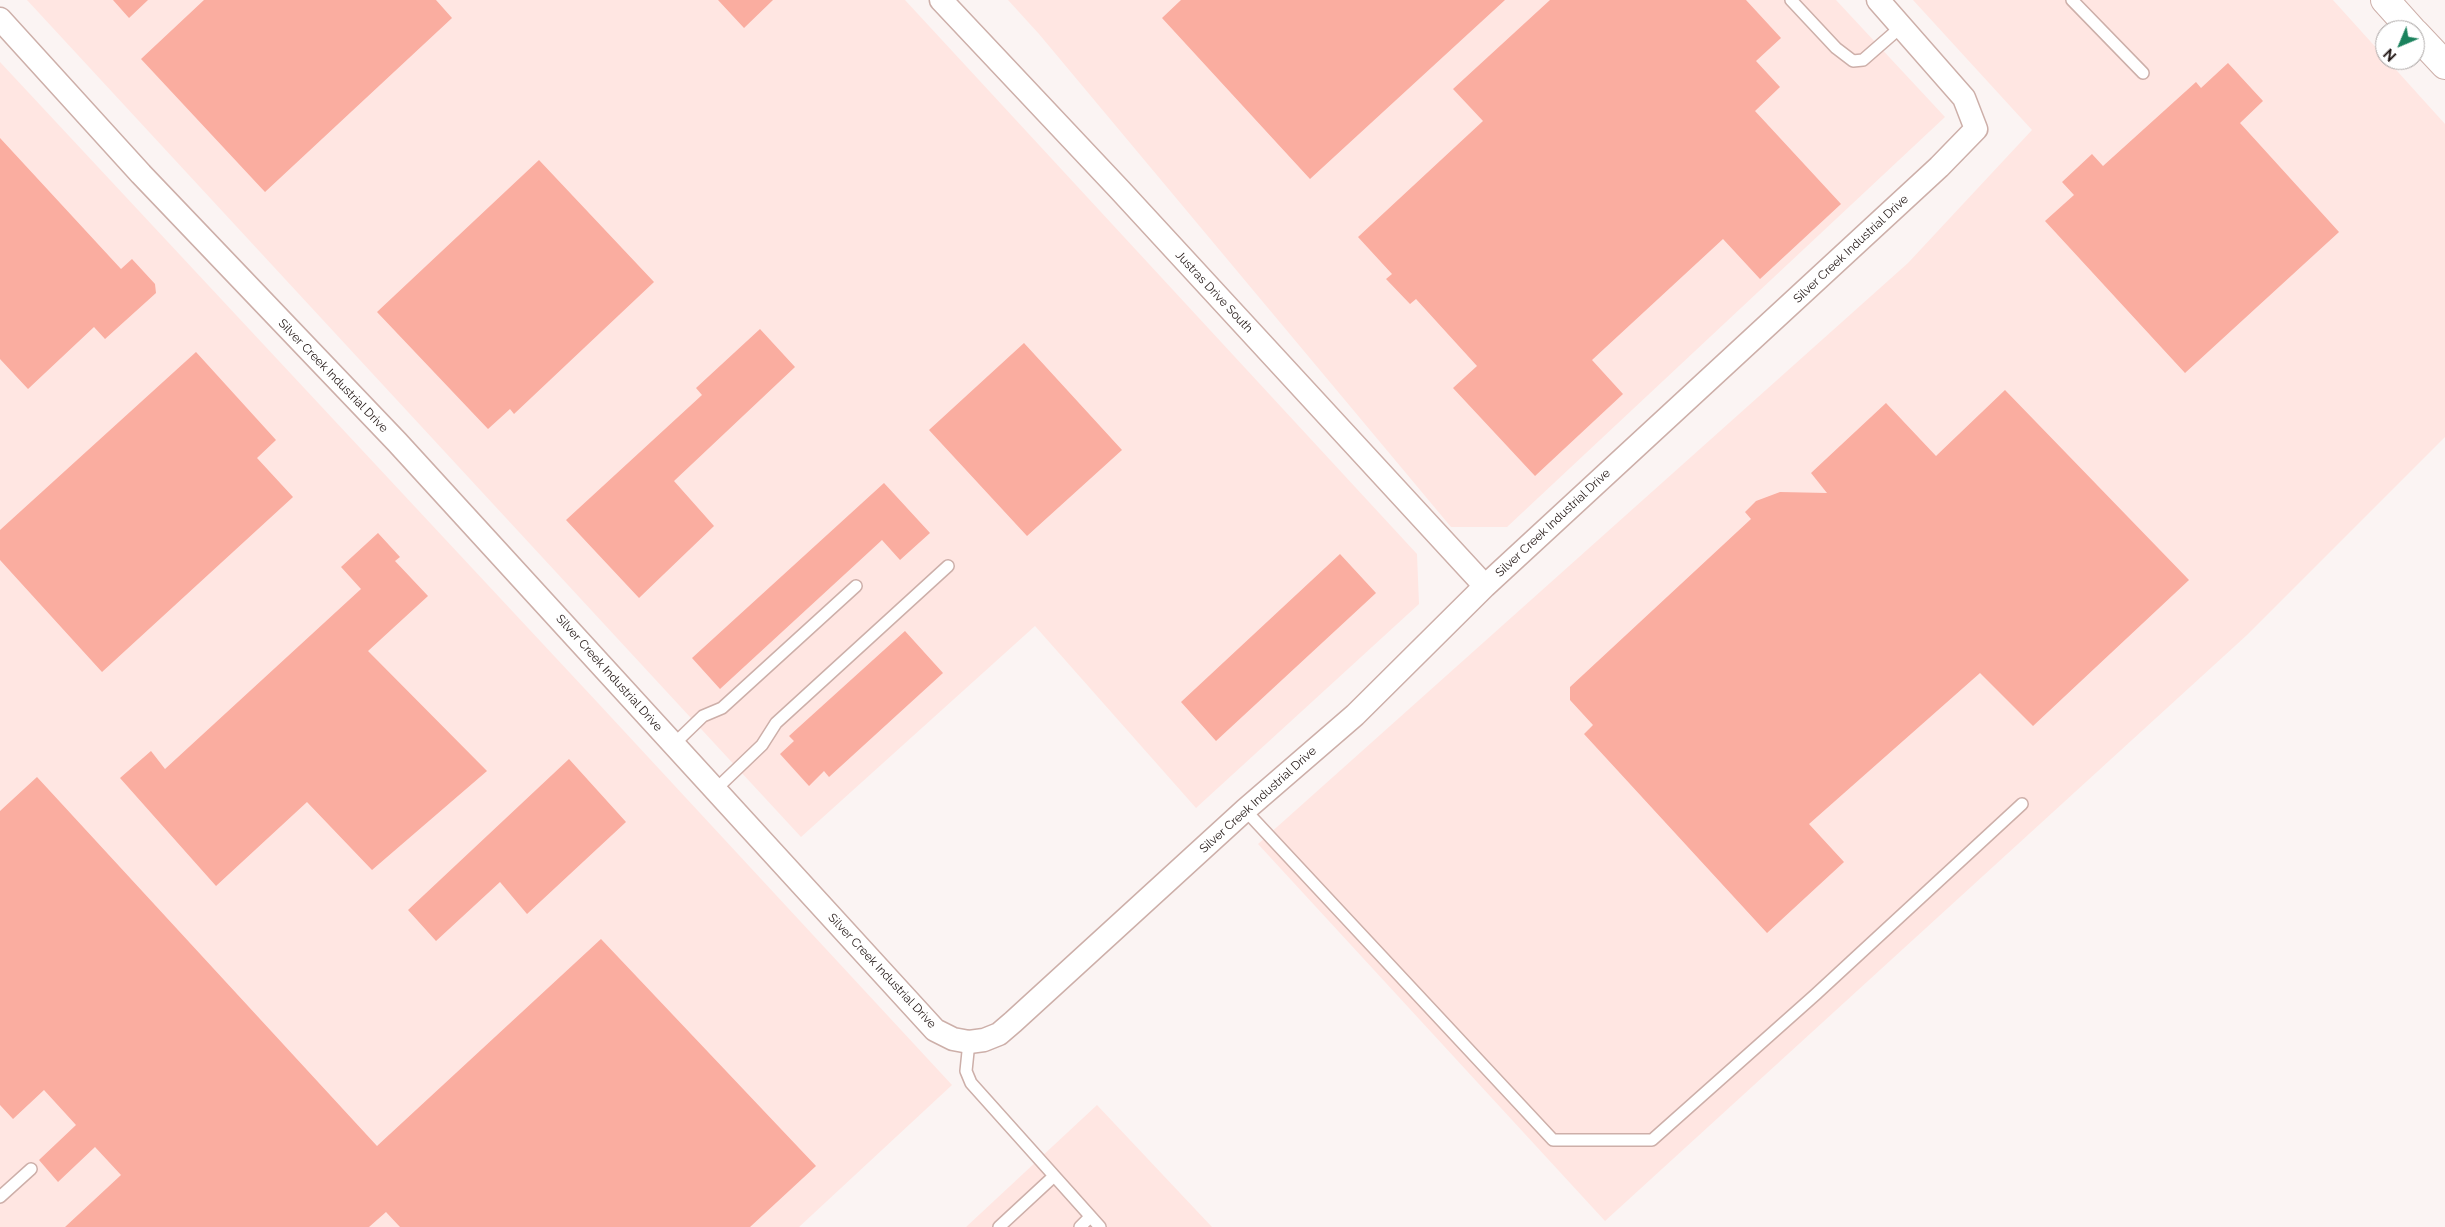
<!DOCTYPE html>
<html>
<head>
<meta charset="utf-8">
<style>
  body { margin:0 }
  #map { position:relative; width:2445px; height:1227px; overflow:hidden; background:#fbf4f3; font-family:Raleway,sans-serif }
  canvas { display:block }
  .north { position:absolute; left:2375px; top:20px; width:50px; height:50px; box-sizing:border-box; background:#fff; border:1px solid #a7a2a1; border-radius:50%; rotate:225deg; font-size:14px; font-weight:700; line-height:20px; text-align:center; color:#221715 }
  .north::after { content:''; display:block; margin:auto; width:18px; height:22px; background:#1b825d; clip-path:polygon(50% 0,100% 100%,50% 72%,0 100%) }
</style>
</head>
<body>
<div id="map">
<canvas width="2445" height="1227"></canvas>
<div class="north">N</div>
</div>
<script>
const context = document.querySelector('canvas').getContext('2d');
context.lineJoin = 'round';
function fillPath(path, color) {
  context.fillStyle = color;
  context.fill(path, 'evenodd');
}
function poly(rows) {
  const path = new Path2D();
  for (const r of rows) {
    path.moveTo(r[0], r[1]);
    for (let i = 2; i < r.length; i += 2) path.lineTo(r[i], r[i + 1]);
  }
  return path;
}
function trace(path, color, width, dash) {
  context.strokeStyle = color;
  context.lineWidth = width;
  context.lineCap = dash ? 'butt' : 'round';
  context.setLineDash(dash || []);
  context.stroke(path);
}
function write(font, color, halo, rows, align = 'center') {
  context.font = font + ' Raleway,sans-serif';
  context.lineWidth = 4;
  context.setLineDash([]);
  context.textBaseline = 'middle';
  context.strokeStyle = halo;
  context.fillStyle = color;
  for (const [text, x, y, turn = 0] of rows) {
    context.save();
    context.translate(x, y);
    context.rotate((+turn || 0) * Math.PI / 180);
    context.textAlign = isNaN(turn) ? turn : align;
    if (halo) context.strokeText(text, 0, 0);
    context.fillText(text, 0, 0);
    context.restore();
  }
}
fillPath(poly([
  [27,0,905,0,1417,554,1419,604,1196,808,1035,626,801,837],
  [1008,0,1836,0,1945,117,1507,527,1451,527,1039,34],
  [1913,0,2333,0,2445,124,2445,437,2247,635,1605,1221,1258,844,1908,263,2032,130],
  [0,62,598,703,952,1085,799,1227,0,1227],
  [1097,1105,1212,1227,966,1227]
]), '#ffe6e2');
fillPath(poly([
  [113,0,148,0,129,18],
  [204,0,436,0,452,18,265,192,141,59],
  [718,0,773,0,744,28],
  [1181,0,1505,0,1310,179,1162,18],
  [1550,0,1746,0,1781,38,1756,61,1780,87,1755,111,1841,204,1760,279,1723,239,1592,360,1623,394,1535,476,1453,388,1477,366,1416,299,1410,304,1386,279,1392,274,1358,237,1483,121,1453,89],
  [2228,63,2263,101,2240,123,2339,232,2185,373,2045,221,2074,195,2062,182,2092,154,2103,166,2196,82,2201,88],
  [0,138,121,269,132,259,155,284,156,293,105,339,94,327,28,389,0,359],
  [539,160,654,282,514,414,510,409,488,429,377,312],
  [760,329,795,367,674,481,714,526,639,598,566,520,702,395,696,388],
  [1024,343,1122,450,1027,536,929,430],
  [196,352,276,440,257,458,293,497,102,672,0,560,0,530],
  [2005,390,2189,580,2033,726,1980,673,1809,824,1844,862,1767,933,1584,734,1593,725,1570,700,1570,687,1751,519,1745,512,1756,501,1780,492,1827,493,1811,473,1886,403,1936,456],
  [884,483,930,533,900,560,882,540,720,689,692,658],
  [378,533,400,557,395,561,428,596,368,651,487,771,372,870,307,802,216,886,120,778,151,751,165,769,361,589,341,567],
  [1340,554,1376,593,1216,741,1181,702],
  [905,631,943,673,829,777,824,771,809,786,780,754,794,741,789,736],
  [569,759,626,822,527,914,500,882,436,941,408,910],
  [37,777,377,1146,601,939,816,1166,750,1227,400,1227,386,1212,369,1227,65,1227,121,1175,95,1147,58,1182,39,1160,76,1125,44,1090,13,1119,0,1105,0,811]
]), '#faada0');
const service = poly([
  [1791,0,1836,48,1853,61,1863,60,1902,26],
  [2072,0,2143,73],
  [674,744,703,716,722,708,856,586],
  [715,790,762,745,776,723,948,566],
  [1245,810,1553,1140,1652,1140,1815,995,2022,804],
  [969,1042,966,1071,971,1083,1100,1227],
  [0,1197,31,1169],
  [999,1227,1053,1177],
  [1080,1227,1090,1217]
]);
const minor = poly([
  [941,0,1120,190,1485,586],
  [0,19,141,174,397,442,935,1030,953,1039,969,1042,984,1040,999,1034,1013,1022,1245,810,1355,715,1485,586,1939,167,1976,129,1964,98,1878,0]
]);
const tertiary = poly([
  [2385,0,2412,30],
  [2415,33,2445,65]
]);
trace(service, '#cdafa9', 14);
trace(minor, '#cdafa9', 25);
trace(tertiary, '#cdafa9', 30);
trace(service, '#fff', 11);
trace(minor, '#fff', 22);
trace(tertiary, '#fff', 28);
write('12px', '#221715', '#fff', [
  ["Silver Creek Industrial Drive",1851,249,-43],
  ["Justras Drive South",1214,292,47],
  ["Silver Creek Industrial Drive",333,376,46],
  ["Silver Creek Industrial Drive",1553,523,-43],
  ["Silver Creek Industrial Drive",609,673,48],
  ["Silver Creek Industrial Drive",1258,800,-42],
  ["Silver Creek Industrial Drive",882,971,47]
]);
</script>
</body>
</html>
